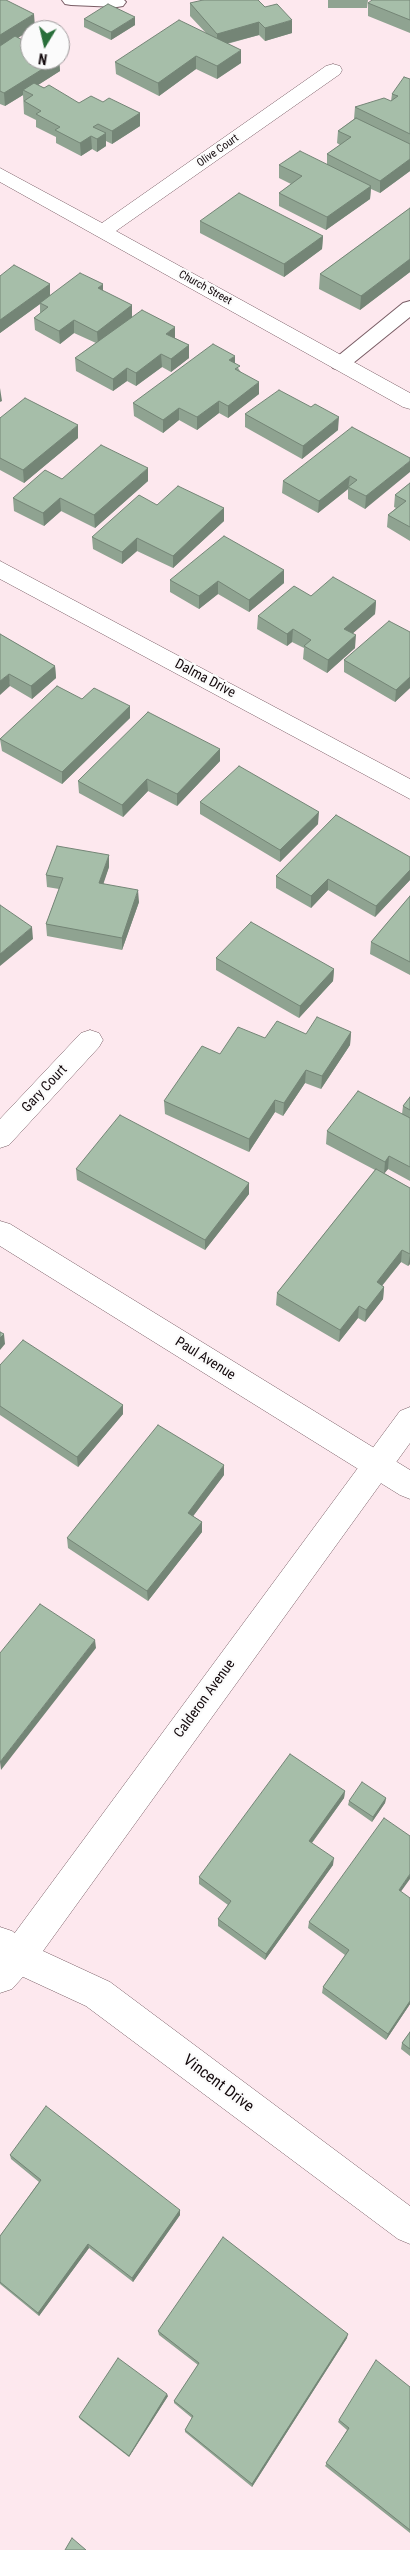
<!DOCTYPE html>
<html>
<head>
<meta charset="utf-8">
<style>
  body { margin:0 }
  #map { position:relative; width:410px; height:2550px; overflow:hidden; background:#fde8ee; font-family:"Roboto Condensed",sans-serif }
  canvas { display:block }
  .north { position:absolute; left:20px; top:20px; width:50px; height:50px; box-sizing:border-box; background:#fbfbfb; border:1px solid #9e9a9b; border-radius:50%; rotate:189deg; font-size:14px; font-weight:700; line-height:20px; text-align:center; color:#13090c }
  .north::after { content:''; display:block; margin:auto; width:18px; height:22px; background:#296e3a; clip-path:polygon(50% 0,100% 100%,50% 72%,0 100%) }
</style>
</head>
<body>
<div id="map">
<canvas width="410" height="2550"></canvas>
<div class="north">N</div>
</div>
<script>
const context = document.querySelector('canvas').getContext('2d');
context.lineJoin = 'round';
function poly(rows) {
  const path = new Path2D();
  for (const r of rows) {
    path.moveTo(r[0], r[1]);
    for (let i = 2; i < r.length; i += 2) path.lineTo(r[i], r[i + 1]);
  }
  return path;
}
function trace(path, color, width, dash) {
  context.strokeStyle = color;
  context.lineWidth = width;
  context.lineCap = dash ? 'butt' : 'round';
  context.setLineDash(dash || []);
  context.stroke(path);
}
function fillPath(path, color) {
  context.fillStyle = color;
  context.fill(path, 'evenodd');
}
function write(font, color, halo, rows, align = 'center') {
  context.font = font + ' "Roboto Condensed",sans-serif';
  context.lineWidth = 4.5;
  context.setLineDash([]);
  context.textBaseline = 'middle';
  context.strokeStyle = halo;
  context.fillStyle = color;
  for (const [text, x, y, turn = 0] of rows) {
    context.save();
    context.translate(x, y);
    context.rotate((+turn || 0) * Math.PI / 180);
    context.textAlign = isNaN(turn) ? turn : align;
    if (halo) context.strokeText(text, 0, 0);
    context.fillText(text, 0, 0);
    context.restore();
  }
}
const service = poly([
  [62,0,124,0,126,2,123,6,117,7,71,5,65,4,62,0],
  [410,301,410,317,347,368,340,370,333,368,330,364,333,360,403,303,410,301]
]);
const minor = poly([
  [333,64,340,66,342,70,340,74,116,231,410,393,410,409,403,407,0,182,0,168,102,223,326,66,333,64],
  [0,561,410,779,410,799,0,579,0,561],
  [90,1030,99,1033,103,1040,99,1047,9,1145,0,1148,0,1119,81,1033,90,1030],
  [0,1221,10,1224,410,1470,410,1499,400,1495,0,1246,0,1221],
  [0,1927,12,1931,30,1945,110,1982,410,2206,410,2244,398,2239,86,2006,6,1969,0,1963,0,1927]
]);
const tertiary = poly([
  [410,1407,410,1443,30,1969,12,1989,0,1993,0,1953,400,1411,410,1407]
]);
trace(service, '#795d65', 2);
trace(minor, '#795d65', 1);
trace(tertiary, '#795d65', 1);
fillPath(service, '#fff');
fillPath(minor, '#fff');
fillPath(tertiary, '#fff');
fillPath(poly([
  [0,0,35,27,18,38,30,60,59,60,60,71,38,85,79,103,103,102,140,113,140,126,112,144,106,141,106,146,97,152,92,149,81,156,56,143,56,137,36,127,36,120,24,114,23,95,5,106,0,104],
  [328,0,368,0,367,8,328,8],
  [410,0,410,33,368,16,368,3],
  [190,3,265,7,292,33,265,41,259,35,227,44,241,63,217,79,196,69,159,96,116,74,115,62,206,33,190,16],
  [84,19,135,25,111,40,84,27],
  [410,79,410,171,380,193,371,189,370,199,326,230,279,206,279,193,291,184,279,178,279,165,327,164,327,154,340,145,337,143,338,131,354,119,355,107,391,101,392,94],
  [410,208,410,272,360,310,319,289,320,274],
  [200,221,323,236,322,249,284,277,200,233],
  [0,276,50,284,50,295,103,291,132,305,132,317,189,345,189,358,171,372,162,367,136,386,127,381,113,391,76,371,75,358,96,343,74,333,60,344,35,330,34,318,40,313,40,304,0,333],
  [235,363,240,371,259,394,228,418,219,413,197,430,179,420,163,433,134,416,133,403],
  [311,407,338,430,302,459,245,427,245,414],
  [0,418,78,438,24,483,0,470],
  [410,458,365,509,348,499,348,489,318,513,282,493,283,481],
  [62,479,148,481,95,528,61,511,44,526,14,511,13,498],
  [410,483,410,541,387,527,388,515,396,508,394,507,395,495],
  [157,505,224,508,224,521,173,568,137,551,122,564,93,549,92,537],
  [284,570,284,583,249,612,218,594,199,609,170,592,170,580],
  [311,596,376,601,375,614,353,633,355,648,327,673,303,659,304,648,292,642,287,646,257,629,258,616],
  [410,632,410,688,395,702,344,672,344,660],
  [0,634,55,666,56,678,32,699,10,686],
  [82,699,130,706,130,718,62,784,2,751,0,739],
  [220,749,220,761,177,806,148,791,123,817,79,793,78,781],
  [200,802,318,824,280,862,200,814],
  [410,857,410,880,375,917,328,890,311,908,276,888,276,876],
  [109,867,103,883,139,902,122,950,47,936,46,924,59,889,47,887,46,875],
  [410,896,410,975,370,954,371,942],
  [216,958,334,969,333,981,299,1018,216,970],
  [351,1032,350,1045,321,1089,305,1083,283,1116,275,1112,249,1152,165,1114,164,1101,220,1054,265,1038,306,1034],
  [410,1097,410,1181,388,1169,384,1173,410,1188,410,1264,408,1266,401,1262,382,1286,384,1287,383,1299,365,1322,358,1318,339,1342,276,1305,277,1293,375,1170,326,1144,327,1131,402,1114,403,1106],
  [76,1169,249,1183,249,1194,205,1250,77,1180],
  [0,1365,123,1405,123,1414,78,1467,0,1415],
  [224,1475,193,1516,202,1522,202,1532,148,1601,68,1548,67,1538],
  [345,1791,344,1798,312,1843,333,1865,265,1960,218,1926,218,1919,228,1905,199,1884,199,1877],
  [386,1798,385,1803,372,1822,348,1805,349,1801],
  [401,1892,410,2004,386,2040,322,1993,323,1987,345,1955,308,1928,309,1922],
  [410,2032,410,2056,401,2049,402,2043],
  [10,2155,180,2210,180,2215,133,2282,89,2248,39,2316,0,2284,0,2236,39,2182,11,2159],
  [158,2331,347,2338,252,2487,185,2432,185,2430,192,2418,174,2403,174,2401,198,2365,159,2335],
  [410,2387,410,2533,325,2466,347,2430,338,2422,339,2420],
  [168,2396,129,2457,80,2419,79,2417]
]), '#8fa391');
fillPath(poly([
  [34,14,35,27,0,49,0,35],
  [135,17,135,25,111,40,111,32],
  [292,20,292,33,265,41,265,28],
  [259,22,259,35,217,46,217,34],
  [241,50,241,63,217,79,217,66],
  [196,56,196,69,159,96,158,83],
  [57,60,59,60,60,71,27,92,23,90,23,95,5,106,4,93],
  [140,113,140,126,112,144,112,131],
  [106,133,106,146,97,152,97,139],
  [91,136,92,149,81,156,80,143],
  [410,159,410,171,380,193,380,181],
  [371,186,370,199,326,230,327,217],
  [323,236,322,249,284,277,284,264],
  [410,259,410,272,360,310,361,296],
  [50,284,50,297,40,303,40,304,0,333,0,320],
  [103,284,103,297,98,288],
  [132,305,132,318,98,345,97,332],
  [74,320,74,333,60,344,59,331],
  [175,327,175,340,166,334],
  [189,345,189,358,171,372,171,359],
  [161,354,162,367,136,386,136,373],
  [235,356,235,369,229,360],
  [127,368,127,381,113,391,113,379],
  [259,382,259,394,228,418,228,406],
  [0,388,2,401,0,402],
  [219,401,219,413,197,430,197,417],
  [179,408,179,420,163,433,163,420],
  [339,417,338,430,302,459,303,446],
  [78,425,78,438,24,483,23,470],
  [410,461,410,472,365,509,366,496],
  [148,468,148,481,95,528,94,515],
  [350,476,348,489,318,513,319,501],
  [60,498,61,511,44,526,43,513],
  [224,508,224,521,173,568,173,556],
  [137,538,137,551,122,564,122,552],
  [284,570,284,583,249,612,249,600],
  [218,581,218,594,199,609,199,596],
  [376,601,375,614,344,641,344,629],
  [293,629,292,642,287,646,287,634],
  [356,635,355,648,327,673,328,660],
  [55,666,56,678,32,699,31,686],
  [9,674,10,686,0,695,0,681],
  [410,677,410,688,395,702,396,690],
  [130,706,130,718,62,784,62,772],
  [220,749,220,761,177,806,177,794],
  [147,779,148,791,123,817,122,805],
  [319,812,318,824,280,862,280,850],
  [109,855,109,867,100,894,99,883],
  [410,870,410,880,375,917,376,906],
  [328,879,328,890,311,908,311,896],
  [138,890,139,902,122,950,122,938],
  [32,927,33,939,0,966,0,954],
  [334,969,333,981,299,1018,300,1006],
  [351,1032,350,1045,321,1089,322,1076],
  [306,1070,305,1083,283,1116,284,1103],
  [275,1100,275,1112,249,1152,249,1139],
  [389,1156,388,1169,384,1174,385,1162],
  [249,1183,249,1194,205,1250,205,1240],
  [402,1250,401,1262,375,1294,377,1282],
  [410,1254,410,1264,408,1266],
  [384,1287,383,1299,365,1322,366,1310],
  [359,1306,358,1318,339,1342,340,1330],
  [4,1334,5,1344,0,1350,0,1338],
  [123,1405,123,1414,78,1467,77,1457],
  [224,1465,224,1475,188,1523,188,1513],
  [202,1522,202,1532,148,1601,147,1591],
  [95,1640,96,1648,1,1770,0,1762],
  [345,1791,344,1798,308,1848,309,1841],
  [386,1798,385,1803,372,1822,373,1817],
  [334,1858,333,1865,265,1960,266,1954],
  [410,1874,410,1879,397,1897,399,1890],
  [410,2001,410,2004,386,2040,388,2034],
  [180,2210,180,2215,133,2282,132,2278],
  [88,2244,89,2248,39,2316,38,2313],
  [348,2334,347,2338,252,2487,252,2484],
  [167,2394,168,2396,129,2457,129,2456]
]), '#748576');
const building = poly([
  [0,0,6,0,34,14,0,35,0,0],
  [203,0,258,0,265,7,277,4,292,20,265,28,259,22,217,34,190,3,203,0],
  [372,0,410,0,410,20,368,3,372,0],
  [108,4,135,17,111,32,84,19,108,4],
  [179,20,241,50,217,66,196,56,158,83,115,62,179,20],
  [15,36,30,44,30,60,57,60,4,93,0,91,0,46,15,36],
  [404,77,410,79,410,134,355,107,384,98,391,101,398,96,392,94,404,77],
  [34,83,44,88,49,85,79,103,91,96,103,102,109,98,140,113,112,131,98,124,93,127,106,133,97,139,91,136,80,143,55,130,60,127,36,114,41,111,24,101,33,95,23,90,34,83],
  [356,118,410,144,410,159,380,181,327,154,351,137,338,131,356,118],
  [300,151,371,186,327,217,279,193,302,176,279,165,300,151],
  [239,193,323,236,284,264,200,221,239,193],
  [410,208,410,259,361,296,320,274,410,208],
  [14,265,50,284,0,320,0,276,14,265],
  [80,273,103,284,98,288,132,305,97,332,74,320,59,331,34,318,48,307,40,303,80,273],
  [142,310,175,327,166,334,189,345,171,359,161,354,136,373,127,368,113,379,75,358,142,310],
  [213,344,235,356,229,360,240,366,235,369,259,382,228,406,219,401,197,417,179,408,163,420,133,403,213,344],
  [279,390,311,407,315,404,339,417,303,446,245,414,279,390],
  [25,398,78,425,23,470,0,458,0,418,25,398],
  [352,427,410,458,410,461,366,496,348,487,357,480,350,476,319,501,283,481,352,427],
  [101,445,148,468,94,515,60,498,43,513,13,498,45,470,62,479,101,445],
  [410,483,410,527,388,515,406,501,395,495,410,483],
  [178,486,224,508,173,556,137,538,122,552,92,537,139,495,157,505,178,486],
  [224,536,284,570,249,600,218,581,199,596,170,580,224,536],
  [333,577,376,601,344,629,356,635,328,660,304,646,311,640,293,629,287,634,258,616,294,586,311,596,333,577],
  [389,621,410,632,410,677,396,690,344,660,389,621],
  [0,634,55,666,31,686,9,674,0,681,0,634],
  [57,686,82,699,94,688,130,706,62,772,0,739,57,686],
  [148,712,220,749,177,794,147,779,122,805,78,781,148,712],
  [239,766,319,812,280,850,200,802,239,766],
  [336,815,410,857,410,870,376,906,328,879,311,896,276,876,336,815],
  [57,846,109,855,99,883,138,890,122,938,46,924,63,878,46,875,57,846],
  [410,896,410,962,371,942,410,896],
  [0,905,32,927,0,954,0,905],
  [251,922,334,969,300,1006,216,958,251,922],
  [317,1017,351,1032,322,1076,306,1070,284,1103,275,1100,249,1139,164,1101,202,1046,220,1054,238,1027,265,1038,277,1021,306,1034,317,1017],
  [358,1091,410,1118,410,1167,389,1156,385,1162,327,1131,358,1091],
  [410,1097,410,1110,403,1106,410,1097],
  [120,1115,249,1183,205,1240,76,1169,120,1115],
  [376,1169,410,1188,410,1254,402,1250,377,1282,384,1287,366,1310,359,1306,340,1330,277,1293,376,1169],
  [0,1332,4,1334,0,1338,0,1332],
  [23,1340,123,1405,77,1457,0,1406,0,1365,23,1340],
  [158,1425,224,1465,188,1513,202,1522,147,1591,67,1538,158,1425],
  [40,1604,95,1640,0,1762,0,1653,40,1604],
  [290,1754,345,1791,309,1841,334,1858,266,1954,218,1919,231,1901,199,1877,290,1754],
  [362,1782,386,1798,373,1817,349,1801,362,1782],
  [384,1818,410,1836,410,1874,399,1890,410,1898,410,2001,388,2034,323,1987,349,1950,309,1922,384,1818],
  [410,2032,410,2049,402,2043,410,2032],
  [46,2106,180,2210,132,2278,88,2244,38,2313,0,2282,0,2236,41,2180,10,2155,46,2106],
  [223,2237,348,2334,252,2484,185,2430,193,2416,174,2401,199,2363,158,2331,223,2237],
  [118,2358,167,2394,129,2456,79,2417,118,2358],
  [376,2360,410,2387,410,2530,326,2463,349,2428,339,2420,376,2360],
  [72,2538,86,2550,65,2550,72,2538]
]);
fillPath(building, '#a6bea9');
trace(building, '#748576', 1);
write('11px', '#13090c', '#fbfbfb', [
  ["Olive Court",218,151,-35],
  ["Church Street",205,288,29]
]);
write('14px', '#13090c', '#fbfbfb', [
  ["Dalma Drive",205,679,28],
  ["Gary Court",45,1089,-47],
  ["Paul Avenue",205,1359,32],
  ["Calderon Avenue",205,1699,-54]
]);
write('16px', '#13090c', '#fbfbfb', [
  ["Vincent Drive",218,2084,37]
]);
</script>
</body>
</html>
